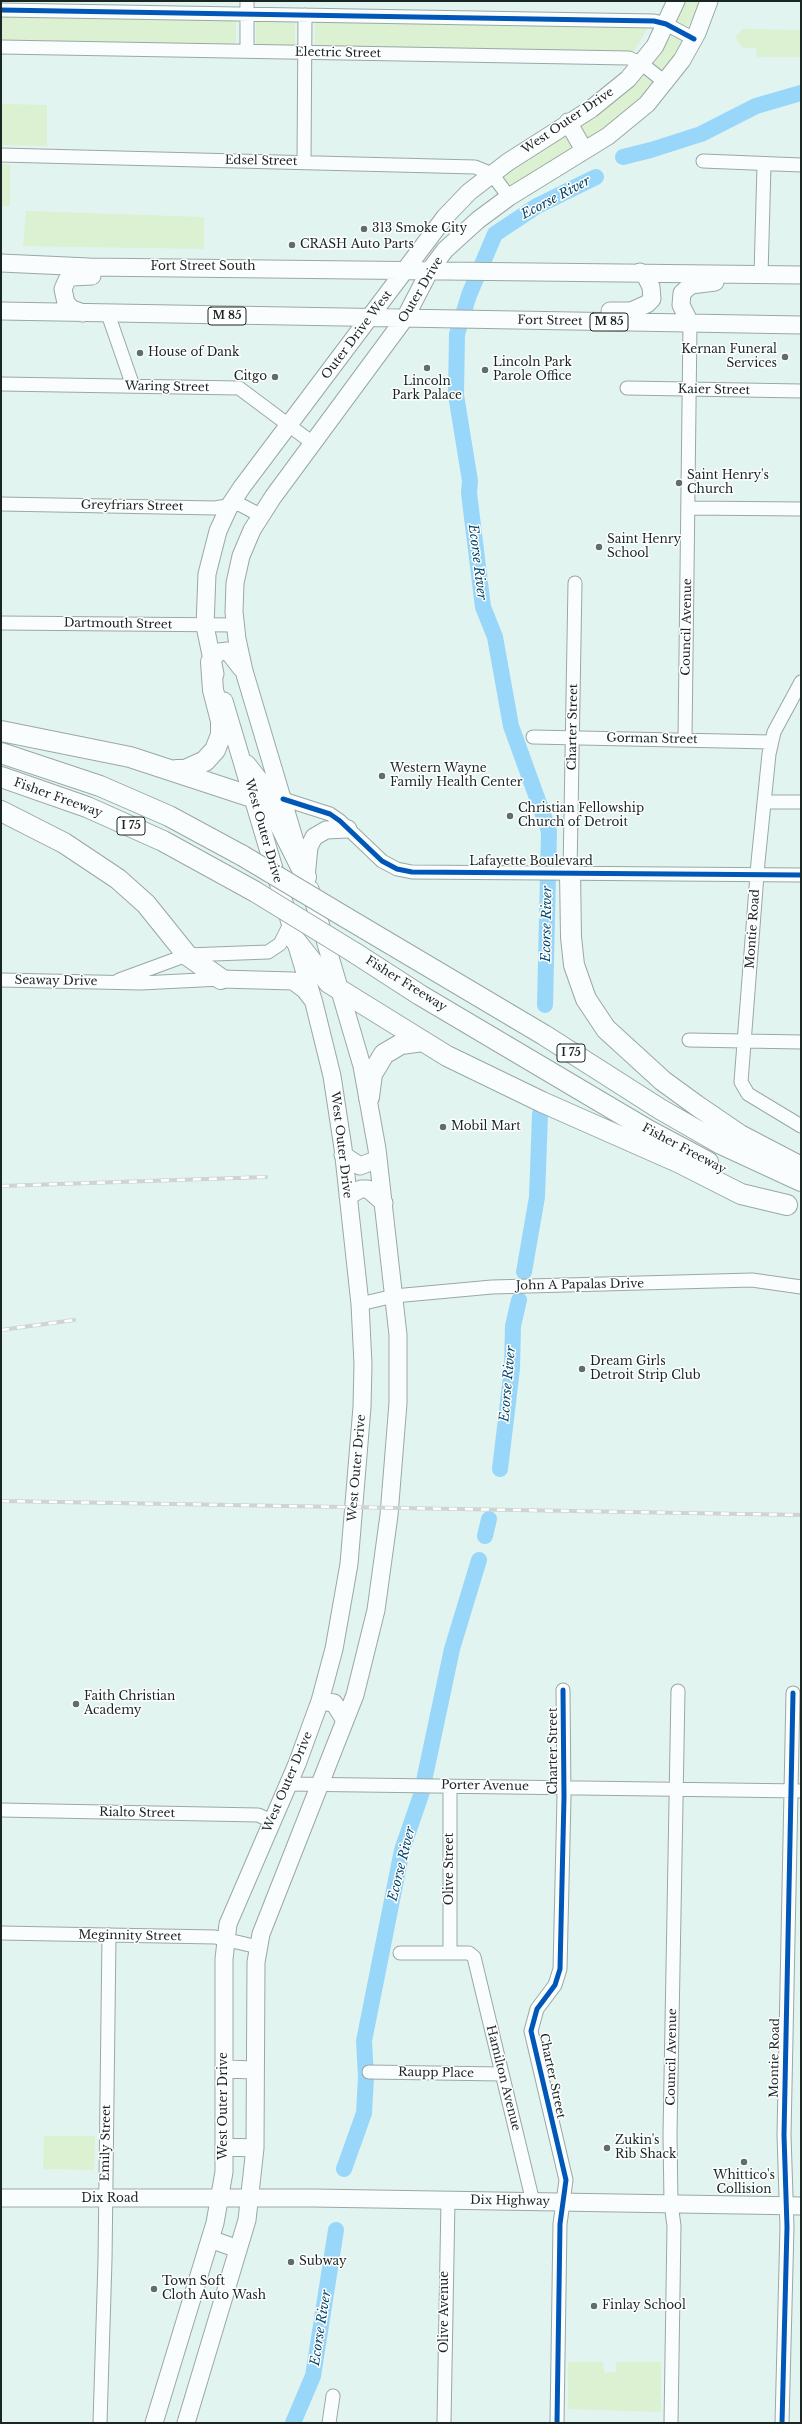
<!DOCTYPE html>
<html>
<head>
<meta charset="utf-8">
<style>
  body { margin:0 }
  #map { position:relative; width:802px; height:2424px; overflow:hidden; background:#e1f4f0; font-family:"Libre Baskerville",serif }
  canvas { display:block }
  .frame { position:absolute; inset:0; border:2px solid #192624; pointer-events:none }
</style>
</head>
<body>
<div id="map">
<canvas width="802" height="2424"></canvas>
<div class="frame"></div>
</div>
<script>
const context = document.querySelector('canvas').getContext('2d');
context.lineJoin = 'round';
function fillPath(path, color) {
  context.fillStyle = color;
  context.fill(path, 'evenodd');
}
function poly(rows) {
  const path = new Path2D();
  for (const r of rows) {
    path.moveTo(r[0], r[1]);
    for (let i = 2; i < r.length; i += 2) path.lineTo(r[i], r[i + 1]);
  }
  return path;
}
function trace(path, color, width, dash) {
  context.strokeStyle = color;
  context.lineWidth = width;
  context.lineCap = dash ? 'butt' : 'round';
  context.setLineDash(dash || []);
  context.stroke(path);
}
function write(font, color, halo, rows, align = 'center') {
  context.font = font + ' "Libre Baskerville",serif';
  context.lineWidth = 3;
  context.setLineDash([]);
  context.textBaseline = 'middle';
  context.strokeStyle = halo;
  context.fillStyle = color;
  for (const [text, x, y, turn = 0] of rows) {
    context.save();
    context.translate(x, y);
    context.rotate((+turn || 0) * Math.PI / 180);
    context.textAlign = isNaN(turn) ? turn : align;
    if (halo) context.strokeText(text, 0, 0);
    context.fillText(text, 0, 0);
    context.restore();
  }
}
fillPath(poly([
  [682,1,701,1,688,27,675,20],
  [1,16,236,20,236,46,1,43],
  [256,19,295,20,295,46,256,46],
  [315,20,649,26,633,53,315,48],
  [743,29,801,30,801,57,757,57,756,48,743,48,737,41,736,35],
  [669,34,683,40,683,44,675,58,663,72,652,63],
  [643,74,653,83,638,102,607,127,586,139,577,123],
  [1,104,47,105,47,146,1,145],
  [566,134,572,147,570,149,512,185,507,185,501,176],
  [1,164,10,165,10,206,1,206],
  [26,211,204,217,204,249,23,246],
  [44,2136,95,2136,94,2170,43,2169],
  [568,2362,603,2362,604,2373,616,2372,616,2362,661,2362,661,2412,568,2409]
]), '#dbf1d1');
trace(poly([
  [623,157,651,150,701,134,756,106,801,93],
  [545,1005,549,831,511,726,495,637,483,607,469,493,470,481,456,395,457,334,469,295,495,234,537,206,596,177],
  [524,1272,537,1197,540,1114],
  [500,1469,512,1369,513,1326,519,1300],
  [485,1536,489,1519],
  [344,2169,364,2113,366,2077,364,2041,402,1850,421,1795,452,1649,479,1560],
  [293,2423,313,2376,336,2230]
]), '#99d7fa', 16);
const minor = poly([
  [1,10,654,21,666,24,694,39],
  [1,47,629,58,642,64,666,83],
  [247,51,247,1],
  [1,155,475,167,492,174,509,197],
  [703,161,801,165],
  [304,162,305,15],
  [761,275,764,165],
  [108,314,133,386],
  [1,384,239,388,314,444],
  [627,388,801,391],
  [1,504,215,508,239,504,260,515],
  [689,508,801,509],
  [1,623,236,625],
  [801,682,774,732,769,754,758,862,741,1082,748,1094,801,1126],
  [533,737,771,742],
  [685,739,690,323],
  [283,799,330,814,340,821,382,861,397,869,412,872,801,875],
  [764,802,801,802],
  [570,872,575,583],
  [1,980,141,983,221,979],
  [119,980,187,955,268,952,280,944,290,924],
  [689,1040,801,1042],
  [360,1304,394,1296,492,1287,752,1280,801,1287],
  [288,1784,801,1791],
  [1,1810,258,1815,272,1821],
  [1,1933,215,1937,258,1947],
  [400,1953,469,1953,474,1957,533,2202],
  [450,1953,450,1786],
  [369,2072,502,2074],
  [100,2423,105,2260,109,1935],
  [329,2423,333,2396],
  [444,2423,448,2200],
  [557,2423,560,2224,566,2180,531,2031,537,2009,555,1985,560,1969,564,1797,563,1690],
  [671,2423,674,2226,671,2203,670,2134,678,1691],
  [782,2423,787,2227,784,2135,793,1693]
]);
const major = poly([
  [568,122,584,150],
  [1,263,89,267,801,275],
  [1,311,801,325],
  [610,311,631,311,647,304,652,299,651,287,646,277,640,272],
  [83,313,72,309,66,303,63,289,67,280,72,277,92,276],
  [690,323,681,305,682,293,691,285,715,282],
  [211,662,218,652,228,651,241,668],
  [215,674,205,626,207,574,218,531,230,505,242,487,445,217,469,192,508,162,591,109,628,79,655,46,676,1],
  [247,764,269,792,283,799],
  [296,845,244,671,237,639,234,612,235,583,241,556,252,530,273,497,405,318,430,270,445,250,478,220,509,197,608,136,647,104,682,60,697,33,709,1],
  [306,877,309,847,314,837,326,830,348,829],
  [221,979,293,981,305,990,311,998],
  [343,1155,360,1166,378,1159],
  [348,1196,361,1189,368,1189,384,1203],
  [320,1701,334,1703,344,1719],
  [225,2069,255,2070],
  [224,2147,255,2148],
  [1,2198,314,2198,801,2206],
  [210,2239,238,2249],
  [154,2423,215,2223,224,2172,224,1959,228,1924,297,1764,320,1701,334,1649,349,1564,362,1407,363,1364,360,1304,343,1148,332,1076,314,1003,224,701],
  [186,2423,247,2220,255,2148,256,1962,261,1934,355,1695,376,1610,389,1515,398,1403,398,1335,377,1149,362,1066,310,889]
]);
const highway = poly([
  [1,731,130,757,252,797,272,814,280,825,306,877],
  [1,753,100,786,169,816,243,856],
  [176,770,185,770,205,761,215,750,221,735,221,721,213,690,211,662],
  [1,777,87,807,163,841,254,891],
  [1,811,64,843,118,879,146,904,187,955,221,979],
  [570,872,571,937,574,965,586,999,606,1029,663,1081,696,1105,740,1135,801,1167],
  [345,917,544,1035,660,1109,721,1144,801,1181],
  [295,940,329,983,447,1056,542,1102,680,1163,741,1194,787,1205],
  [355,953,420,995,648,1130,708,1162],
  [369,1097,372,1074,384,1054,401,1044,423,1041]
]);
trace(minor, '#9aa8a5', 15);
trace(major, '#9aa8a5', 19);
trace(highway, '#9aa8a5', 22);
trace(minor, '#fafdfd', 13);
trace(major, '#fafdfd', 17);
trace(highway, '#fafdfd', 20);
const rail = poly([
  [1,1186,266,1177],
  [1,1330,74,1320],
  [1,1501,801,1515]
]);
trace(rail, '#ced4d2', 4);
trace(rail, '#fff', 2.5, [8]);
const highwayBridge = poly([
  [243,856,345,917],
  [254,891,355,953]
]);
trace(highwayBridge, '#9aa8a5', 22, []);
trace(highwayBridge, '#fafdfd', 20);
trace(poly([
  [1,10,654,21,666,24,694,39],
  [283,799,330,814,340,821,382,861,397,869,412,872,801,875],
  [557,2423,560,2224,566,2180,531,2031,537,2009,555,1985,560,1969,564,1797,563,1690],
  [782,2423,787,2227,784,2135,793,1693]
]), '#0057b8', 5);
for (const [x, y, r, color] of [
  [364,229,4,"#5f6e6b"],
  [292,245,4,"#5f6e6b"],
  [140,353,4,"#5f6e6b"],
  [785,357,4,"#5f6e6b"],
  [427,368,4,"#5f6e6b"],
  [485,370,4,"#5f6e6b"],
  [275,377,4,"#5f6e6b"],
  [679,483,4,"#5f6e6b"],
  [599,547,4,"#5f6e6b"],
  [382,776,4,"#5f6e6b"],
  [510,816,4,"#5f6e6b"],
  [443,1127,4,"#5f6e6b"],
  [582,1369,4,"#5f6e6b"],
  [76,1704,4,"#5f6e6b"],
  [607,2148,4,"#5f6e6b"],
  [744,2162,4,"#5f6e6b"],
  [291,2262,4,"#5f6e6b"],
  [154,2289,4,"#5f6e6b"],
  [594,2306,4,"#5f6e6b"]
]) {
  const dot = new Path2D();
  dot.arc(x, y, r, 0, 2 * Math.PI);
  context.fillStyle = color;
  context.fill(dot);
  trace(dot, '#fff', 1.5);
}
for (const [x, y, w] of [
  [227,316,38],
  [609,322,38],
  [131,826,28],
  [571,1053,28]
]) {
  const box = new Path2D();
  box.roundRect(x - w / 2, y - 9, w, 18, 3);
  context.fillStyle = '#fff';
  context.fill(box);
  trace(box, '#192624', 1);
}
write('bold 11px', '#192624', null, [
  ["M 85",227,316],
  ["M 85",609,322],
  ["I 75",131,826],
  ["I 75",571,1053]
]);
write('12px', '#192624', '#fff', [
  ["Electric Street",338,53,1],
  ["West Outer Drive",568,121,-34],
  ["Edsel Street",261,161,1],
  ["Fort Street South",203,267],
  ["Outer Drive",421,290,-59],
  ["Fort Street",550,321,1],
  ["Outer Drive West",357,335,-53],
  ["Waring Street",167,387,1],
  ["Kaier Street",714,390,1],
  ["Greyfriars Street",132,506,1],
  ["Dartmouth Street",118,624,1],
  ["Council Avenue",687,627,-89],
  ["Charter Street",573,727,-89],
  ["Gorman Street",652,739,1],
  ["Fisher Freeway",58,798,20],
  ["West Outer Drive",263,831,74],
  ["Lafayette Boulevard",531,862],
  ["Montie Road",753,929,-86],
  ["Seaway Drive",56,981,1],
  ["Fisher Freeway",406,984,32],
  ["West Outer Drive",341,1145,83],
  ["Fisher Freeway",684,1149,28],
  ["John A Papalas Drive",580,1285,-1],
  ["West Outer Drive",357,1468,-85],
  ["Charter Street",554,1751,-90],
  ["West Outer Drive",288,1782,-67],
  ["Porter Avenue",485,1786,1],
  ["Rialto Street",137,1813,1],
  ["Olive Street",450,1869,-90],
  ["Meginnity Street",130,1936,1],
  ["Council Avenue",672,2057,-89],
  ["Montie Road",775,2058,-89],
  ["Raupp Place",436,2073,1],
  ["Charter Street",552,2076,78],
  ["Hamilton Avenue",503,2078,76],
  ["West Outer Drive",224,2106,-90],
  ["Emily Street",106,2143,-89],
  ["Dix Road",110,2199],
  ["Dix Highway",510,2201,1],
  ["Olive Avenue",445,2312,-90]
]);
write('12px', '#192624', '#fff', [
  ["313 Smoke City",372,229],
  ["CRASH Auto Parts",300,245],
  ["Kernan Funeral",777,350,"right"],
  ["Services",777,364,"right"],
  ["House of Dank",148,353],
  ["Lincoln Park",493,363],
  ["Parole Office",493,377],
  ["Citgo",267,377,"right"],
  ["Lincoln",427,382,"center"],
  ["Park Palace",427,396,"center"],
  ["Saint Henry's",687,476],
  ["Church",687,490],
  ["Saint Henry",607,540],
  ["School",607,554],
  ["Western Wayne",390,769],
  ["Family Health Center",390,783],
  ["Christian Fellowship",518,809],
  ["Church of Detroit",518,823],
  ["Mobil Mart",451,1127],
  ["Dream Girls",590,1362],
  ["Detroit Strip Club",590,1376],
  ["Faith Christian",84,1697],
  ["Academy",84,1711],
  ["Zukin's",615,2141],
  ["Rib Shack",615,2155],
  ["Whittico's",744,2176,"center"],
  ["Collision",744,2190,"center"],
  ["Subway",299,2262],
  ["Town Soft",162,2282],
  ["Cloth Auto Wash",162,2296],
  ["Finlay School",602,2306]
], 'left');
write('italic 13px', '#054769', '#fff', [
  ["Ecorse River",556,198,-28],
  ["Ecorse River",477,562,83],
  ["Ecorse River",547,924,-89],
  ["Ecorse River",508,1384,-85],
  ["Ecorse River",402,1864,-76],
  ["Ecorse River",321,2328,-81]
]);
</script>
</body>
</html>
